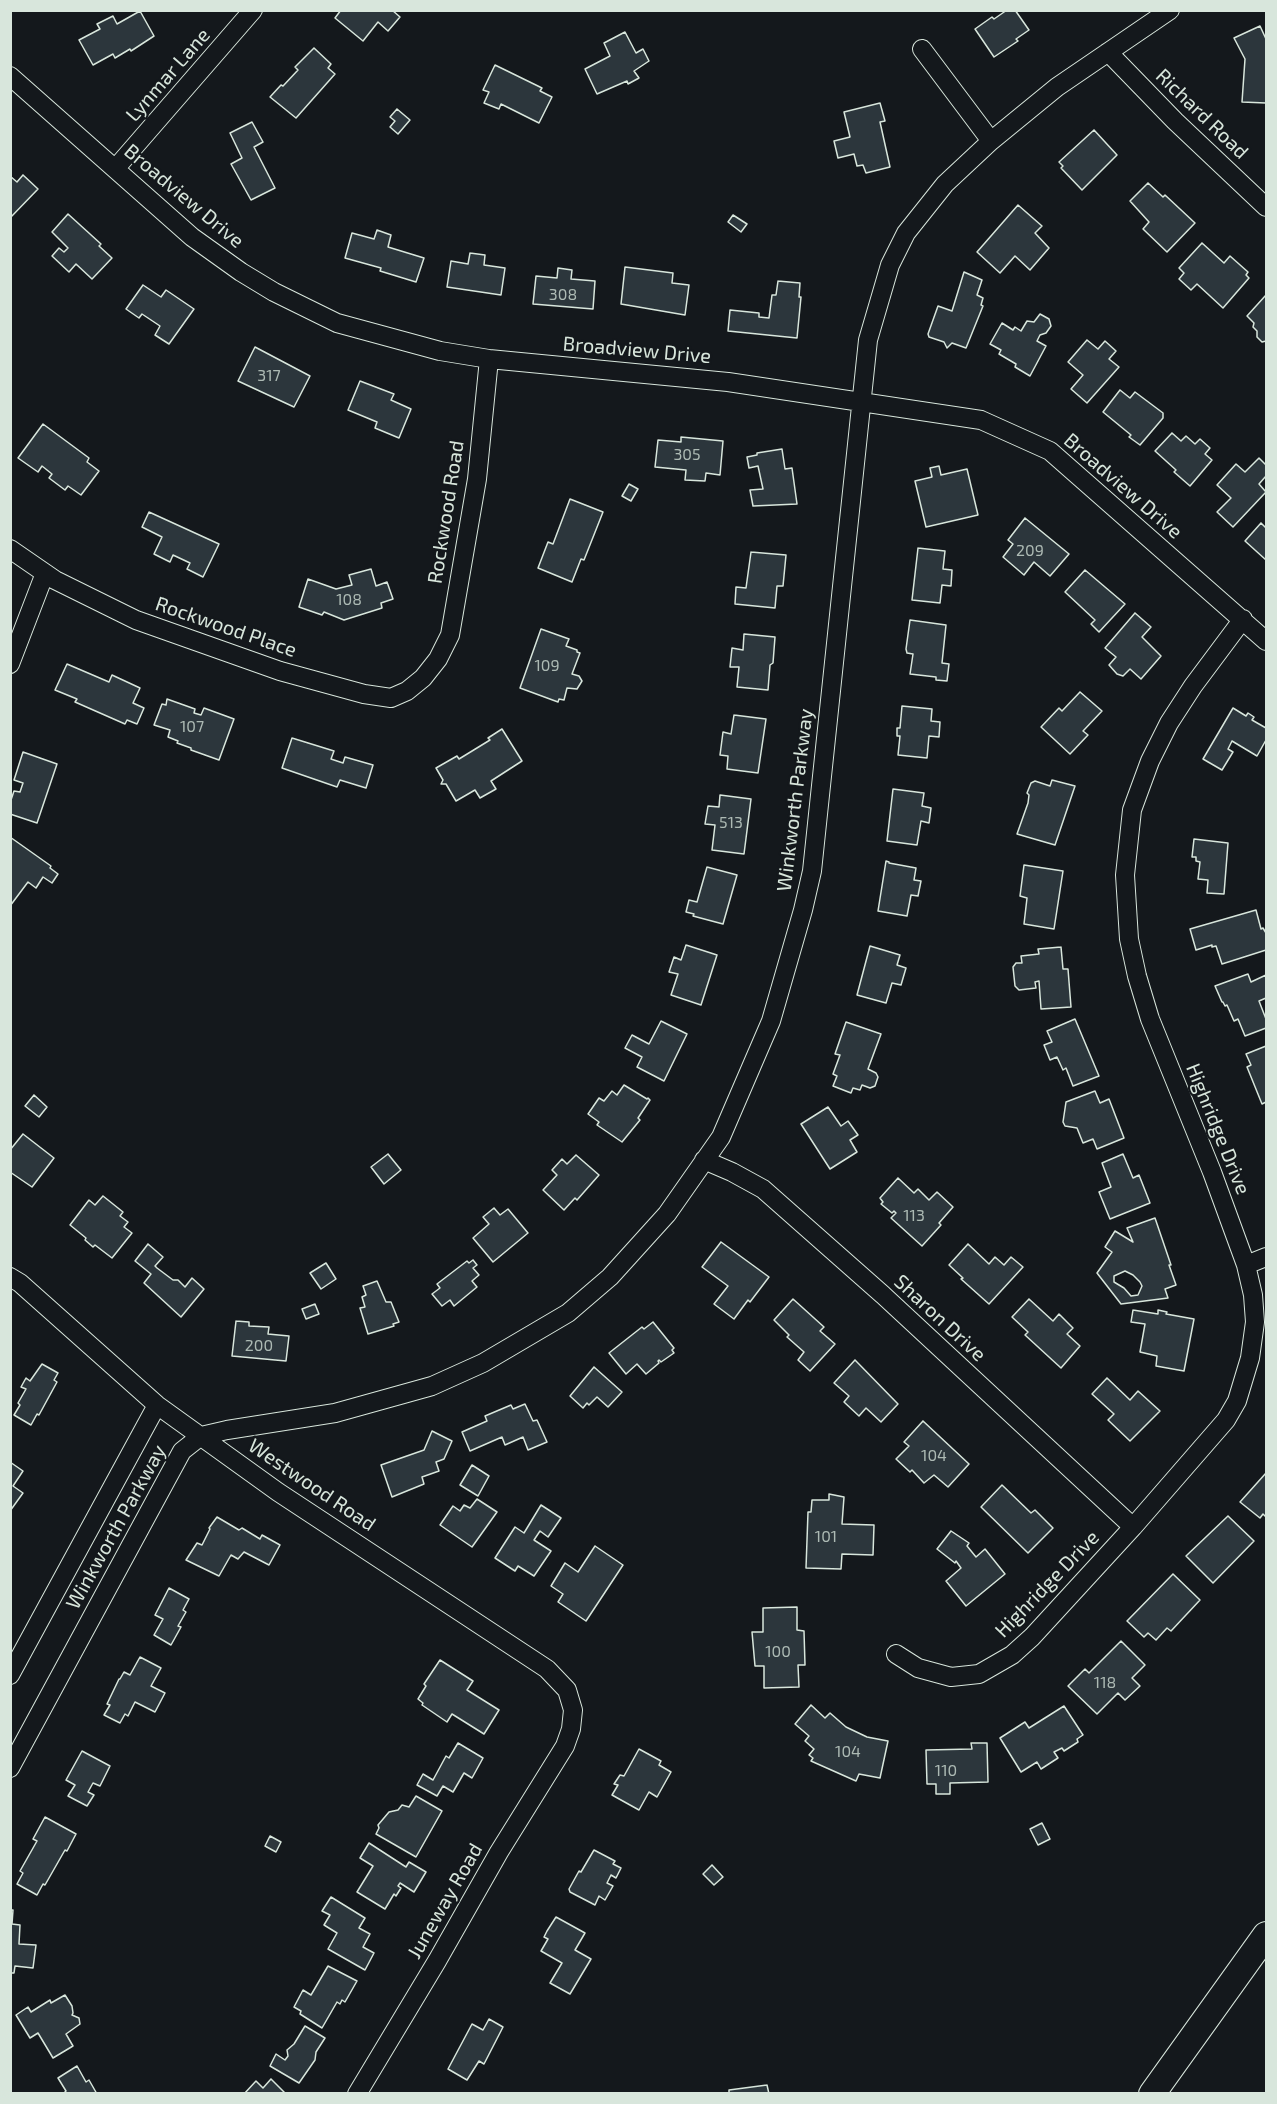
<!DOCTYPE html>
<html>
<head>
<meta charset="utf-8">
<style>
  body { margin:0 }
  #map { position:relative; width:1277px; height:2104px; overflow:hidden; background:#14181c; font-family:"Exo 2",sans-serif }
  canvas { display:block }
  .frame { position:absolute; inset:0; border:12px solid #d8e6dc; pointer-events:none }
</style>
</head>
<body>
<div id="map">
<canvas width="1277" height="2104"></canvas>
<div class="frame"></div>
</div>
<script>
const context = document.querySelector('canvas').getContext('2d');
context.lineJoin = 'round';
function fillPath(path, color) {
  context.fillStyle = color;
  context.fill(path, 'evenodd');
}
function poly(rows) {
  const path = new Path2D();
  for (const r of rows) {
    path.moveTo(r[0], r[1]);
    for (let i = 2; i < r.length; i += 2) path.lineTo(r[i], r[i + 1]);
  }
  return path;
}
function trace(path, color, width, dash) {
  context.strokeStyle = color;
  context.lineWidth = width;
  context.lineCap = dash ? 'butt' : 'round';
  context.setLineDash(dash || []);
  context.stroke(path);
}
function write(font, color, halo, rows, align = 'center') {
  context.font = font + ' "Exo 2",sans-serif';
  context.lineWidth = 4.5;
  context.setLineDash([]);
  context.textBaseline = 'middle';
  context.strokeStyle = halo;
  context.fillStyle = color;
  for (const [text, x, y, turn = 0] of rows) {
    context.save();
    context.translate(x, y);
    context.rotate((+turn || 0) * Math.PI / 180);
    context.textAlign = isNaN(turn) ? turn : align;
    if (halo) context.strokeText(text, 0, 0);
    context.fillText(text, 0, 0);
    context.restore();
  }
}
const building = poly([
  [341,10,392,10,400,17,388,31,378,22,363,41,335,18,341,10],
  [1007,10,1015,10,1029,30,1016,39,1018,41,994,57,975,29,992,17,994,19,1007,10],
  [140,11,154,36,131,51,130,49,115,58,113,54,93,65,79,40,100,29,97,24,113,16,117,24,140,11],
  [1260,26,1266,39,1266,103,1242,102,1245,59,1234,38,1260,26],
  [625,32,636,53,643,49,649,61,634,71,639,78,628,84,627,81,597,94,585,69,610,56,604,43,625,32],
  [314,48,331,64,328,68,335,74,296,118,270,97,281,85,283,86,298,70,295,67,314,48],
  [495,65,542,88,540,91,552,97,539,123,501,104,499,109,484,103,489,92,483,90,495,65],
  [880,103,885,121,880,122,890,167,866,173,863,165,857,166,854,154,838,158,834,141,850,137,844,112,880,103],
  [397,109,410,120,398,134,390,127,395,121,390,117,397,109],
  [252,122,263,142,254,147,275,188,251,200,231,164,242,158,230,133,252,122],
  [1094,130,1117,155,1082,190,1061,168,1063,166,1059,162,1094,130],
  [23,175,38,189,10,218,10,176,17,182,23,175],
  [1148,183,1163,197,1165,195,1195,223,1167,252,1143,229,1149,222,1130,201,1148,183],
  [1018,205,1042,226,1035,233,1049,248,1030,270,1015,256,1000,273,977,252,1018,205],
  [68,214,101,244,99,246,112,258,92,279,76,264,69,272,52,256,59,248,64,252,68,248,52,232,68,214],
  [733,215,747,224,741,232,728,222,733,215],
  [377,230,391,235,388,247,424,258,416,282,380,271,381,268,345,258,352,233,374,239,377,230],
  [1202,243,1224,263,1230,256,1248,272,1246,275,1249,278,1223,308,1197,284,1191,290,1179,279,1184,273,1179,268,1202,243],
  [470,253,485,255,484,265,505,268,501,295,447,287,451,261,468,264,470,253],
  [625,267,673,273,672,283,689,285,685,315,621,304,625,267],
  [558,268,572,270,571,279,595,281,593,309,533,304,536,276,557,278,558,268],
  [964,272,982,280,977,295,983,298,981,305,983,306,966,348,952,343,947,348,944,342,929,337,928,334,938,306,952,311,964,272],
  [778,281,800,283,799,297,801,297,797,338,728,331,730,310,759,313,759,317,769,318,772,295,776,295,778,281],
  [143,285,161,297,166,290,194,309,169,344,155,335,160,326,142,314,139,318,126,309,143,285],
  [1266,295,1266,341,1262,342,1257,337,1257,331,1253,327,1254,323,1247,316,1266,295],
  [1040,314,1049,319,1051,326,1046,333,1040,335,1037,341,1046,346,1030,376,1015,367,1016,364,999,354,1001,350,990,344,1002,323,1013,330,1015,327,1021,331,1027,321,1034,322,1040,314],
  [1087,340,1098,349,1105,341,1116,351,1109,359,1119,367,1087,403,1071,389,1083,375,1068,362,1087,340],
  [255,347,310,376,294,407,238,381,255,347],
  [360,381,394,394,391,400,411,409,399,438,375,428,377,422,348,410,360,381],
  [1120,390,1130,398,1135,392,1163,413,1163,418,1140,445,1129,437,1131,435,1103,412,1120,390],
  [43,424,89,458,87,462,99,471,81,495,68,486,65,490,49,478,52,474,42,466,38,472,18,458,43,424],
  [1172,433,1181,441,1186,436,1195,444,1200,439,1210,448,1205,454,1212,460,1190,486,1174,472,1176,470,1155,451,1172,433],
  [681,437,723,441,720,475,706,473,705,481,685,480,686,470,655,467,658,440,681,442,681,437],
  [782,449,785,469,792,468,797,504,753,506,750,490,763,489,758,466,749,468,747,457,757,455,757,453,782,449],
  [1259,458,1266,465,1266,476,1259,484,1266,492,1233,527,1217,512,1231,498,1217,485,1236,464,1245,472,1259,458],
  [939,466,941,475,967,469,978,515,926,527,915,481,932,477,930,468,939,466],
  [629,484,638,489,631,501,622,496,629,484],
  [570,499,603,512,584,560,581,559,572,582,538,568,548,542,553,544,570,499],
  [149,512,219,544,203,577,187,569,190,563,173,555,170,562,154,554,162,537,142,527,149,512],
  [1025,518,1069,554,1050,576,1034,562,1024,575,1003,557,1013,544,1008,540,1025,518],
  [1261,523,1266,528,1266,560,1245,541,1261,523],
  [918,548,945,551,943,569,952,570,951,586,942,585,940,603,912,600,918,548],
  [751,552,786,555,783,586,777,586,775,608,735,604,736,587,746,588,751,552],
  [371,569,376,586,387,582,393,599,381,603,382,608,344,620,324,612,322,615,299,607,308,579,336,589,352,585,349,575,371,569],
  [1085,570,1125,604,1099,632,1091,624,1095,620,1065,592,1085,570],
  [1135,613,1151,627,1142,637,1161,656,1141,679,1130,669,1123,676,1117,674,1109,665,1116,657,1105,648,1135,613],
  [910,620,946,625,942,663,949,664,947,681,936,680,936,677,910,674,913,654,907,653,906,649,910,620],
  [541,629,569,639,566,646,577,650,577,652,580,653,572,674,579,676,582,681,577,689,567,688,564,700,559,699,558,702,520,688,541,629],
  [744,634,775,637,773,663,770,665,768,690,737,687,739,667,730,667,732,648,743,650,744,634],
  [67,664,109,682,112,675,140,688,133,703,144,708,137,724,127,720,125,724,75,702,77,699,55,690,67,664],
  [1080,692,1102,711,1083,731,1088,735,1070,754,1041,727,1059,708,1062,711,1080,692],
  [167,699,195,709,194,713,201,715,204,708,234,719,219,760,191,750,191,748,177,743,178,741,168,737,170,730,154,725,162,704,166,705,167,699],
  [902,706,932,709,931,721,940,722,939,737,929,736,927,758,898,755,900,736,897,736,897,728,900,728,902,706],
  [1233,708,1246,716,1248,713,1254,717,1252,720,1266,728,1266,740,1257,756,1232,741,1228,749,1233,752,1222,770,1203,759,1233,708],
  [734,715,766,719,758,773,727,769,728,756,720,755,723,732,731,734,734,715],
  [502,729,522,761,491,781,496,789,480,798,475,790,456,801,446,784,441,784,443,780,436,768,457,756,459,759,490,740,488,738,502,729],
  [292,738,334,751,331,759,343,763,345,757,373,765,366,788,340,780,337,787,282,768,292,738],
  [23,752,57,764,37,823,10,814,10,803,14,791,20,792,23,783,14,780,23,752],
  [1052,780,1075,786,1055,845,1017,834,1028,803,1029,795,1027,793,1031,783,1035,781,1050,786,1052,780],
  [893,789,924,793,922,806,931,808,929,823,921,821,917,845,887,841,893,789],
  [720,795,751,799,744,854,712,850,715,825,705,824,708,806,719,807,720,795],
  [10,837,51,866,50,868,58,874,52,883,43,877,36,888,28,882,10,906,10,837],
  [1194,839,1228,843,1224,894,1207,893,1208,880,1198,879,1200,862,1196,861,1196,857,1192,857,1194,839],
  [886,861,889,862,889,863,916,868,914,880,921,881,918,896,911,895,907,916,878,911,886,861],
  [1024,865,1063,871,1054,929,1024,924,1027,898,1020,896,1024,865],
  [707,867,737,875,723,924,693,916,694,914,686,912,689,900,697,902,707,867],
  [1256,910,1261,929,1263,928,1266,933,1266,950,1222,964,1216,946,1212,947,1212,945,1196,950,1190,929,1256,910],
  [686,945,717,955,701,1005,671,995,678,974,669,972,674,957,681,960,686,945],
  [870,946,900,955,897,965,906,968,901,985,892,983,886,1003,857,995,870,946],
  [1061,947,1063,969,1068,969,1071,1007,1041,1009,1039,981,1035,982,1036,988,1019,990,1015,986,1013,967,1016,963,1022,963,1021,956,1039,954,1038,949,1061,947],
  [1248,974,1251,982,1266,975,1266,998,1259,1001,1266,1019,1266,1028,1245,1036,1238,1019,1234,1021,1227,1005,1225,1006,1223,1002,1222,1002,1215,986,1248,974],
  [1075,1019,1099,1076,1073,1086,1066,1068,1063,1070,1057,1057,1050,1060,1044,1045,1052,1042,1047,1031,1075,1019],
  [661,1021,687,1034,664,1081,637,1067,642,1057,625,1048,632,1035,649,1044,661,1021],
  [846,1022,881,1034,868,1069,876,1073,878,1077,875,1086,870,1088,862,1085,860,1090,853,1088,851,1093,833,1086,837,1076,833,1074,840,1055,835,1054,846,1022],
  [1266,1046,1266,1102,1262,1104,1247,1067,1251,1065,1246,1054,1266,1046],
  [624,1085,647,1099,648,1098,650,1100,638,1118,640,1120,622,1142,597,1125,599,1122,588,1114,599,1098,604,1101,612,1091,617,1095,624,1085],
  [1095,1091,1100,1103,1109,1099,1124,1138,1097,1149,1093,1139,1083,1143,1077,1128,1065,1126,1063,1122,1066,1102,1095,1091],
  [34,1095,47,1107,39,1117,25,1106,34,1095],
  [828,1107,841,1126,848,1121,858,1135,850,1140,857,1152,830,1169,801,1124,828,1107],
  [23,1134,54,1158,32,1187,10,1172,10,1150,23,1134],
  [388,1154,401,1170,384,1184,371,1167,388,1154],
  [1123,1154,1133,1178,1139,1175,1150,1203,1110,1219,1099,1192,1111,1187,1102,1163,1123,1154],
  [576,1155,599,1175,577,1200,575,1198,564,1210,543,1190,557,1175,552,1170,562,1159,567,1164,576,1155],
  [898,1178,914,1193,918,1189,929,1200,937,1192,953,1207,939,1223,941,1225,922,1246,891,1218,896,1213,894,1211,892,1213,881,1204,883,1202,880,1198,898,1178],
  [103,1196,123,1212,120,1216,128,1222,124,1227,132,1233,112,1258,95,1245,93,1247,85,1240,86,1238,70,1225,89,1200,95,1205,103,1196],
  [494,1208,500,1215,508,1209,528,1233,493,1262,473,1238,489,1224,483,1217,494,1208],
  [1155,1218,1171,1265,1169,1265,1176,1285,1165,1289,1168,1298,1121,1304,1097,1273,1112,1252,1105,1247,1115,1231,1133,1242,1127,1228,1155,1218],
  [1125,1271,1133,1275,1140,1282,1142,1286,1138,1295,1131,1296,1124,1288,1114,1282,1114,1276,1125,1271],
  [721,1242,769,1277,750,1302,748,1300,734,1319,714,1304,728,1286,702,1267,721,1242],
  [148,1244,163,1257,155,1266,157,1268,173,1280,178,1280,185,1287,192,1278,204,1289,181,1317,144,1283,151,1274,135,1261,148,1244],
  [968,1244,989,1264,995,1257,1004,1265,1011,1257,1023,1267,989,1304,961,1279,963,1278,949,1265,968,1244],
  [473,1260,477,1265,473,1268,479,1275,472,1281,477,1287,454,1306,450,1300,442,1306,432,1294,440,1288,437,1284,467,1261,469,1263,473,1260],
  [326,1263,336,1279,321,1289,310,1273,326,1263],
  [377,1281,386,1302,391,1302,399,1322,393,1324,394,1326,368,1334,360,1308,365,1307,362,1297,366,1295,363,1286,377,1281],
  [793,1299,824,1327,820,1331,835,1344,810,1371,798,1360,804,1352,787,1337,789,1335,774,1320,793,1299],
  [1029,1299,1053,1321,1059,1314,1073,1328,1067,1334,1080,1346,1061,1368,1025,1335,1028,1332,1012,1317,1029,1299],
  [315,1304,319,1314,306,1319,302,1309,315,1304],
  [1133,1310,1158,1314,1158,1310,1167,1312,1166,1314,1194,1319,1184,1371,1156,1366,1157,1356,1140,1352,1145,1324,1131,1322,1133,1310],
  [236,1321,249,1322,249,1326,269,1327,268,1334,289,1336,286,1361,232,1356,236,1321],
  [653,1322,674,1348,672,1350,674,1353,661,1362,659,1360,658,1361,659,1363,646,1374,637,1364,626,1374,609,1353,642,1327,644,1329,653,1322],
  [855,1360,898,1404,881,1422,866,1408,859,1416,844,1402,849,1396,834,1383,855,1360],
  [42,1364,58,1373,54,1380,57,1382,39,1415,37,1414,31,1425,14,1415,20,1405,18,1403,26,1389,21,1387,26,1378,30,1381,42,1364],
  [594,1367,622,1392,608,1407,597,1397,589,1405,587,1403,583,1408,570,1396,594,1367],
  [1107,1378,1130,1400,1138,1391,1160,1411,1130,1441,1108,1420,1114,1414,1092,1394,1107,1378],
  [525,1404,533,1421,537,1420,547,1442,528,1450,523,1437,505,1445,502,1437,470,1451,462,1432,487,1421,485,1416,511,1405,513,1409,525,1404],
  [923,1421,969,1464,948,1487,934,1475,924,1483,912,1470,910,1472,896,1459,909,1446,904,1442,923,1421],
  [432,1431,452,1441,444,1459,436,1462,439,1471,422,1477,424,1484,392,1497,381,1465,424,1450,432,1431],
  [10,1462,23,1471,13,1486,23,1493,10,1511,10,1462],
  [472,1465,489,1476,478,1496,460,1485,472,1465],
  [1266,1473,1266,1517,1263,1514,1260,1518,1240,1502,1266,1473],
  [1002,1485,1031,1513,1035,1510,1053,1528,1028,1553,981,1507,1002,1485],
  [829,1494,844,1497,842,1524,874,1525,873,1555,842,1554,841,1569,806,1568,808,1512,811,1512,812,1500,829,1500,829,1494],
  [477,1499,497,1512,472,1547,440,1525,453,1506,460,1511,464,1505,470,1508,477,1499],
  [541,1505,561,1518,548,1537,540,1531,534,1540,551,1551,534,1576,518,1566,515,1571,495,1558,515,1527,524,1533,541,1505],
  [1228,1516,1254,1541,1213,1583,1186,1556,1228,1516],
  [217,1517,239,1530,242,1528,260,1539,262,1535,280,1545,269,1565,244,1552,238,1559,231,1555,219,1576,186,1560,197,1543,202,1545,210,1529,209,1528,217,1517],
  [951,1531,969,1543,967,1546,976,1557,985,1549,1005,1574,966,1606,946,1581,961,1568,956,1561,955,1563,937,1549,951,1531],
  [595,1546,623,1565,586,1621,558,1602,563,1594,551,1586,565,1563,578,1572,595,1546],
  [1173,1574,1200,1600,1171,1631,1167,1628,1156,1640,1148,1633,1144,1637,1127,1621,1173,1574],
  [169,1588,189,1599,183,1610,186,1612,178,1626,181,1627,171,1645,154,1635,163,1619,155,1615,169,1588],
  [797,1607,797,1630,804,1631,805,1665,798,1665,799,1687,764,1688,764,1666,755,1666,752,1632,763,1632,763,1608,797,1607],
  [1121,1641,1145,1665,1132,1678,1140,1686,1125,1700,1118,1693,1097,1714,1068,1686,1085,1669,1089,1673,1121,1641],
  [140,1657,161,1668,151,1686,165,1693,155,1712,135,1702,128,1716,125,1714,120,1723,104,1715,110,1705,107,1704,119,1679,120,1679,124,1672,130,1675,140,1657],
  [440,1660,473,1681,467,1690,499,1710,484,1734,452,1714,447,1722,422,1705,423,1703,418,1699,426,1686,424,1684,440,1660],
  [811,1705,825,1718,830,1713,846,1727,867,1737,888,1741,880,1778,859,1774,856,1781,811,1761,813,1758,809,1755,814,1749,805,1741,809,1736,795,1724,811,1705],
  [1064,1706,1083,1735,1077,1739,1078,1742,1064,1751,1062,1748,1054,1752,1058,1758,1041,1769,1037,1762,1021,1772,1000,1738,1025,1722,1029,1728,1064,1706],
  [458,1743,483,1758,472,1778,464,1773,453,1792,443,1786,437,1796,417,1785,423,1774,433,1780,446,1756,449,1758,458,1743],
  [971,1743,987,1743,988,1782,950,1783,950,1794,936,1794,936,1784,927,1784,926,1750,972,1749,971,1743],
  [639,1749,661,1761,659,1765,671,1772,657,1797,649,1792,639,1810,612,1795,618,1785,614,1784,620,1775,624,1776,639,1749],
  [82,1751,110,1766,100,1786,93,1783,88,1792,94,1795,87,1806,68,1796,75,1785,66,1780,82,1751],
  [416,1796,442,1811,416,1857,376,1834,379,1828,378,1825,389,1812,398,1810,402,1805,409,1807,416,1796],
  [45,1817,76,1834,67,1851,65,1850,45,1885,43,1884,37,1895,17,1884,23,1873,20,1871,37,1841,33,1839,45,1817],
  [1042,1823,1050,1839,1038,1845,1030,1829,1042,1823],
  [270,1836,281,1842,276,1852,265,1846,270,1836],
  [369,1843,406,1867,409,1862,426,1872,414,1892,400,1883,398,1886,401,1888,396,1896,394,1894,385,1909,357,1892,373,1866,360,1858,369,1843],
  [594,1850,615,1861,613,1864,621,1868,616,1878,611,1875,607,1883,613,1886,605,1900,599,1896,595,1905,570,1892,569,1889,579,1871,581,1872,594,1850],
  [712,1865,723,1877,714,1885,703,1874,712,1865],
  [331,1897,365,1918,359,1928,370,1934,363,1947,374,1953,365,1970,328,1949,337,1933,324,1925,330,1915,322,1911,331,1897],
  [10,1910,13,1910,12,1924,20,1925,19,1944,36,1945,33,1968,15,1966,14,1973,10,1973,10,1910],
  [556,1917,585,1933,575,1950,591,1959,570,1994,550,1983,562,1963,541,1951,548,1939,544,1937,547,1931,556,1917],
  [328,1966,357,1981,345,2002,342,2000,340,2004,337,2002,322,2028,300,2014,301,2011,294,2007,303,1990,311,1995,328,1966],
  [65,1995,72,2006,73,2013,72,2015,79,2018,80,2024,66,2034,73,2046,53,2058,38,2033,30,2038,16,2015,28,2007,31,2012,50,2000,51,2003,65,1995],
  [489,2019,503,2027,484,2064,479,2061,467,2080,448,2069,472,2024,483,2030,489,2019],
  [305,2026,325,2038,316,2052,315,2060,299,2083,270,2066,276,2054,285,2060,288,2056,287,2050,294,2044,305,2026],
  [77,2066,86,2082,89,2080,97,2094,63,2094,66,2091,58,2078,77,2066],
  [271,2079,286,2094,244,2094,256,2081,263,2088,271,2079],
  [767,2085,769,2094,729,2094,729,2090,767,2085]
]);
fillPath(building, '#2c363c');
trace(building, '#d8e6dc', 1.5);
const street = poly([
  [922,49,991,141],
  [1108,52,1175,121,1266,207],
  [10,76,192,237,241,272,274,292,337,323,440,351,489,359,728,382,981,420,1050,451,1266,641],
  [115,169,253,10],
  [10,549,55,580,136,620,280,671,364,694,391,698,407,691,423,678,438,659,450,635,477,479,489,359],
  [10,664,45,573],
  [704,1160,732,1172,763,1189,883,1295,1133,1527],
  [1246,1265,1266,1257],
  [10,1277,20,1283,157,1405,278,1492,547,1669,567,1690,573,1710,571,1729,565,1746,499,1852,437,1961,357,2094],
  [896,1654,918,1668,951,1677,979,1674,1012,1655,1032,1637,1133,1527,1226,1420,1237,1401,1250,1358,1255,1322,1253,1295,1246,1265,1212,1172,1150,1019,1137,976,1129,939,1125,875,1132,810,1150,761,1169,723,1193,686,1243,619],
  [10,1675,157,1405],
  [10,1768,182,1451,201,1436,227,1430,335,1413,432,1386,483,1363,568,1313,610,1277,667,1214,721,1137,771,1021,803,910,812,871,868,340,890,265,906,233,945,184,991,141,1057,87,1170,10]
]);
const secondary = poly([
  [1152,2094,1266,1935]
]);
trace(street, '#d8e6dc', 20);
trace(secondary, '#d8e6dc', 28);
trace(street, '#14181c', 18);
trace(secondary, '#14181c', 26);
write('16px', '#adbab4', null, [
  ["308",563,295],
  ["317",269,376],
  ["305",687,455],
  ["209",1030,551],
  ["108",349,600],
  ["109",547,666],
  ["107",192,727],
  ["513",731,823],
  ["113",914,1216],
  ["200",259,1346],
  ["104",934,1456],
  ["101",826,1537],
  ["100",778,1652],
  ["118",1105,1683],
  ["104",848,1752],
  ["110",946,1771]
]);
write('20px', '#d8e6dc', '#14181c', [
  ["Lynmar Lane",168,75,-49],
  ["Richard Road",1202,114,44],
  ["Broadview Drive",184,196,40],
  ["Broadview Drive",637,350,5],
  ["Broadview Drive",1123,486,41],
  ["Rockwood Road",446,512,-81],
  ["Rockwood Place",226,627,19],
  ["Winkworth Parkway",795,800,-83],
  ["Highridge Drive",1218,1129,68],
  ["Sharon Drive",940,1318,43],
  ["Westwood Road",312,1485,34],
  ["Winkworth Parkway",116,1527,-61],
  ["Highridge Drive",1047,1584,-46],
  ["Juneway Road",445,1901,-60]
]);
</script>
</body>
</html>
